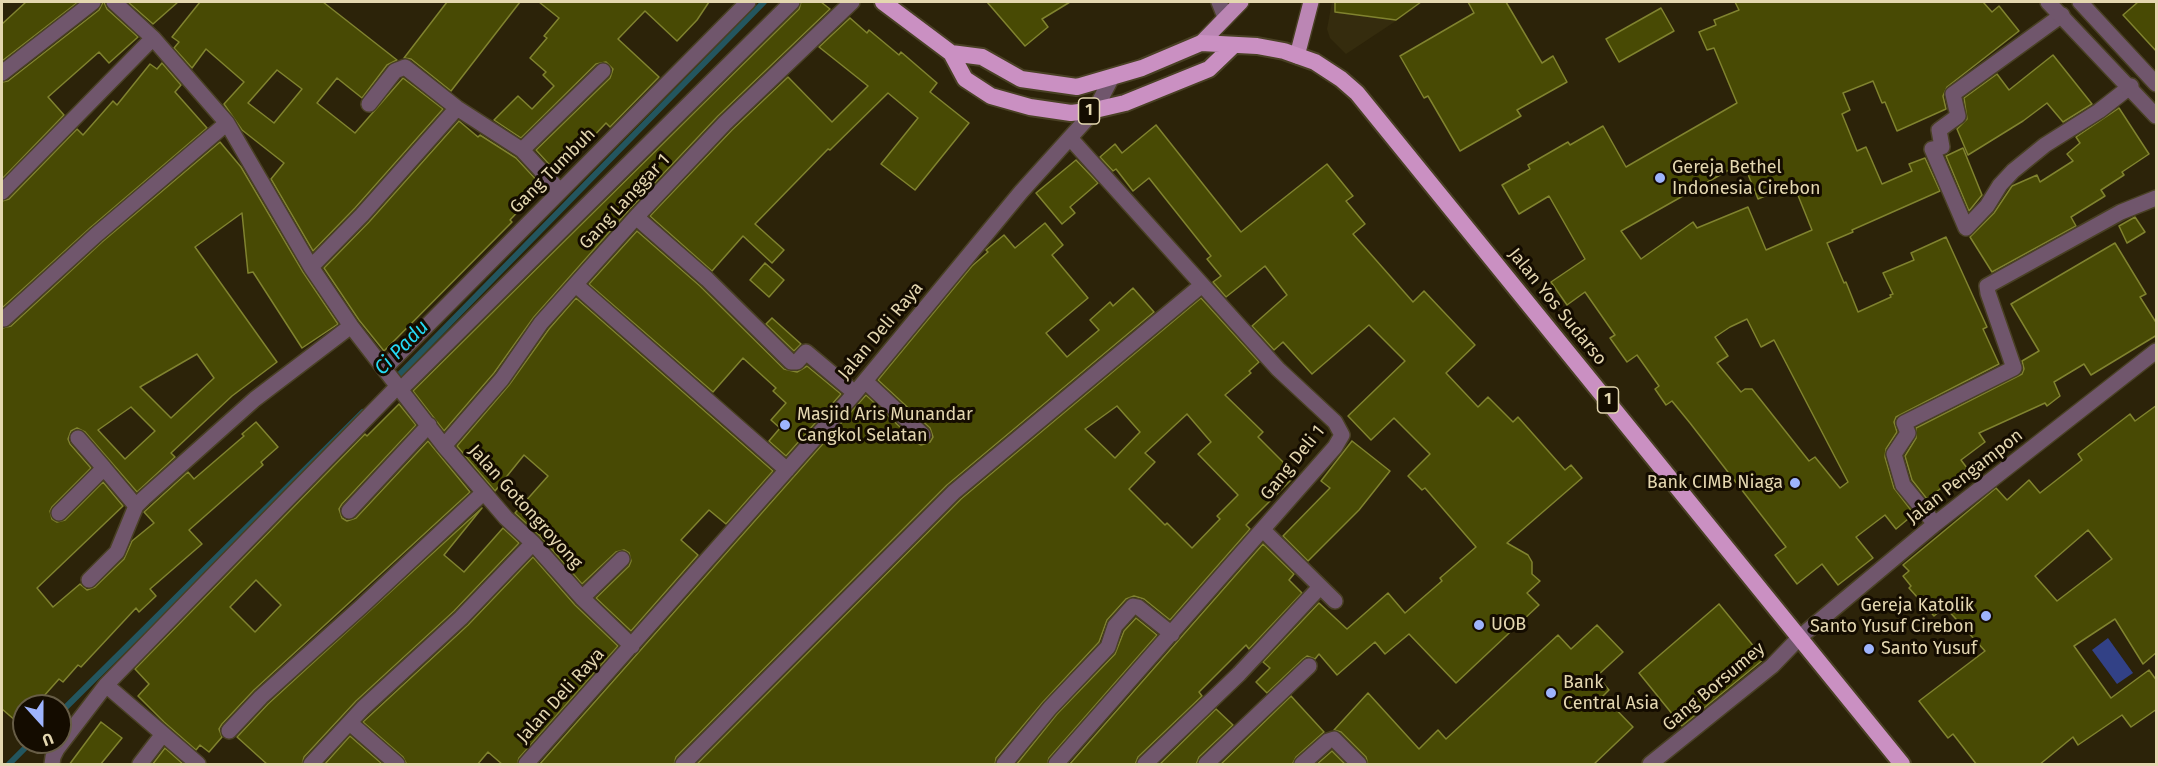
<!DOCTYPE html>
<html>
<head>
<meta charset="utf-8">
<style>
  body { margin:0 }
  #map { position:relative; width:2158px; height:766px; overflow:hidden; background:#2c2309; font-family:"Fira Sans",sans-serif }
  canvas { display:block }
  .frame { position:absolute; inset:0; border:3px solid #e4d7b0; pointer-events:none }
  .north { position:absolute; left:12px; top:694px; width:60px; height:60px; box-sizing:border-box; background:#140c00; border:2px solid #675d46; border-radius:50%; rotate:159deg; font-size:16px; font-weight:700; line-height:24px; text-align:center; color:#e4d7b0 }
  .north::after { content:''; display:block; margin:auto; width:21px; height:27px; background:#9eb4fd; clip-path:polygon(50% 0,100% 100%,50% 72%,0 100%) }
</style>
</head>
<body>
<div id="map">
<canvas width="2158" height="766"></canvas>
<div class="frame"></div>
<div class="north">U</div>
</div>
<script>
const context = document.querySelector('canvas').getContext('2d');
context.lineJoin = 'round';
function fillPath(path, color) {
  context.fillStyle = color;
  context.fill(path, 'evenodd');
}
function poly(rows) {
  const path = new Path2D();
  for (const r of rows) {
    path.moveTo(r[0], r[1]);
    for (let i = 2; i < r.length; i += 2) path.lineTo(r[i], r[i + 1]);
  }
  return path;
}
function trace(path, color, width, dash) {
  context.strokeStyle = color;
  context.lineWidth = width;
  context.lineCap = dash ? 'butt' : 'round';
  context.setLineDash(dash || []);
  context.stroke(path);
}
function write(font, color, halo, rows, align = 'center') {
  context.font = font + ' "Fira Sans",sans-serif';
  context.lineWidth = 6;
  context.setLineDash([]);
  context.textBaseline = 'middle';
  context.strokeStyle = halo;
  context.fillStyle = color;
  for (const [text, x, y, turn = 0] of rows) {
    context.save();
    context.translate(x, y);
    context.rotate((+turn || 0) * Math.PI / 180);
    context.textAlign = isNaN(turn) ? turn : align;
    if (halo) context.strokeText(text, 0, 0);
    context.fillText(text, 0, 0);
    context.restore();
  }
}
fillPath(poly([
  [1332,2,1408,2,1414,9,1346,54,1330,38,1327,29]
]), '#352c0e');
fillPath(poly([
  [2108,638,2133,673,2117,684,2092,650]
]), '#324186');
trace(poly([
  [393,381,764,2],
  [60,713,363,412],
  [9,764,31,742]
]), '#23565f', 6);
const building = poly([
  [26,2,78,2,2,61,2,24,26,2],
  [103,2,104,2,107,9,138,37,109,63,99,52,48,97,64,115,2,179,2,82,8,81,99,10,103,2],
  [128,2,178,2,153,24,128,2],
  [200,2,323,2,397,60,387,65,362,98,337,78,317,103,355,133,403,78,443,109,355,208,313,251,271,179,284,163,242,130,224,104,244,82,206,49,192,68,174,48,179,42,172,37,200,2],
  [277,70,302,89,274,123,248,103,277,70],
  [447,2,520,2,451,91,411,59,404,58,447,2],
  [539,2,709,2,697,20,677,41,645,11,618,39,659,77,610,127,606,123,558,174,536,150,610,78,613,69,606,62,596,64,521,138,494,120,518,96,532,109,554,86,543,75,546,72,530,58,547,38,544,36,559,18,539,2],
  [801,2,821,2,830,9,718,116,629,210,534,317,494,373,444,431,413,391,799,9,801,2],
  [987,2,1070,2,1042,19,1048,27,1025,46,987,2],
  [1335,2,1421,2,1396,20,1335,12,1335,2],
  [1468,2,1506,2,1542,63,1553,56,1567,82,1517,110,1521,116,1460,151,1428,96,1424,98,1400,56,1474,13,1468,2],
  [1735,2,1983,2,1992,12,1999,6,2019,31,1947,87,1943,96,1946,109,1897,131,1885,102,1882,103,1873,81,1843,93,1850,110,1842,114,1857,151,1866,147,1882,184,1912,171,1909,164,1925,158,1940,191,1852,230,1853,232,1827,243,1844,283,1846,282,1858,312,1891,297,1890,295,1893,294,1883,273,1914,260,1911,253,1946,237,1987,327,1983,329,1999,364,1896,417,1894,422,1897,432,1886,449,1885,457,1894,488,1914,514,1896,529,1885,515,1856,537,1873,558,1838,585,1822,564,1797,584,1775,555,1786,547,1690,423,1672,401,1666,405,1655,389,1659,386,1637,355,1627,362,1610,338,1615,335,1585,292,1567,305,1551,282,1585,259,1549,196,1519,214,1502,185,1530,169,1528,165,1568,142,1570,145,1603,126,1626,167,1737,103,1714,48,1707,50,1699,32,1716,25,1714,20,1739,10,1735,2],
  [1743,162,1758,199,1786,187,1788,191,1795,188,1812,230,1766,250,1748,207,1697,228,1693,222,1641,259,1621,231,1743,162],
  [1747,319,1761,347,1774,340,1848,482,1840,488,1815,457,1809,461,1752,389,1745,389,1741,392,1717,363,1728,356,1715,337,1730,327,1747,319],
  [2138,2,2157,2,2157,52,2123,15,2138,2],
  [1661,8,1674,31,1619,62,1606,39,1661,8],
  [850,18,867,33,869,30,899,55,901,52,937,83,930,92,969,123,915,190,881,164,918,118,888,93,830,150,828,149,755,224,784,250,772,263,743,236,712,271,650,216,732,130,788,77,832,122,868,86,819,47,850,18],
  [2053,55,2092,104,2063,122,2047,103,2023,121,1968,155,1957,129,1967,119,1964,98,1997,74,2009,90,2053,55],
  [162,63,181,85,175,92,207,128,90,228,2,308,2,201,9,199,77,129,83,135,113,101,117,105,150,64,157,69,162,63],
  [2119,108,2149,154,2122,172,2124,175,2101,190,2105,196,2071,217,2076,226,1992,272,1970,237,1994,213,2012,186,2037,175,2040,182,2073,161,2067,154,2080,143,2076,137,2119,108],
  [459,121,478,137,480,135,516,158,542,186,510,220,512,222,384,351,359,320,324,268,369,222,459,121],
  [1156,125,1241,232,1327,164,1353,196,1346,201,1365,224,1353,234,1413,302,1424,291,1475,345,1446,373,1478,407,1488,397,1513,422,1518,417,1565,470,1571,465,1582,478,1507,543,1528,555,1532,562,1532,574,1540,581,1527,593,1539,605,1456,683,1409,634,1385,654,1375,642,1337,675,1319,654,1315,659,1307,656,1303,659,1267,693,1256,682,1270,668,1263,662,1319,603,1347,629,1388,593,1405,613,1442,581,1440,578,1476,547,1425,488,1422,490,1408,476,1430,454,1394,418,1371,440,1348,416,1405,361,1369,325,1312,374,1283,342,1274,350,1252,326,1287,295,1265,266,1226,297,1213,282,1221,276,1207,259,1211,256,1149,178,1133,191,1116,169,1113,171,1100,157,1115,144,1122,153,1156,125],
  [220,142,241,167,303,272,338,324,302,348,253,272,248,273,242,213,195,247,277,362,232,396,171,453,175,457,137,492,85,432,77,428,71,431,68,439,70,444,91,468,52,507,50,511,52,519,57,522,65,520,103,482,123,506,37,588,53,607,80,584,87,590,95,587,124,559,132,541,154,523,144,512,188,472,194,479,244,436,242,434,256,422,278,447,261,462,263,465,189,530,202,544,150,589,156,596,139,612,136,608,81,667,78,665,63,682,59,679,35,706,24,706,24,728,2,709,2,328,11,326,102,242,220,142],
  [197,354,214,378,171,418,140,387,197,354],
  [131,407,155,431,125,459,98,430,131,407],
  [1963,148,1982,195,1969,211,1946,156,1963,148],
  [1076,160,1098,183,1070,207,1075,213,1062,224,1036,193,1076,160],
  [2135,217,2145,232,2127,243,2119,226,2135,217],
  [1045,223,1063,245,1052,255,1088,298,1046,333,1067,357,1099,330,1090,320,1110,302,1113,306,1133,288,1154,312,947,485,676,757,674,765,539,765,866,395,916,442,921,445,930,442,933,437,930,428,878,380,972,266,988,252,986,250,1004,235,1015,248,1045,223],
  [637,231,700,286,784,369,797,372,807,366,841,394,786,456,769,441,780,428,771,420,786,403,773,391,776,388,743,358,713,392,589,284,637,231],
  [2115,243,2146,294,2140,297,2157,324,2157,335,2091,375,2084,364,2054,382,2060,396,2047,406,2045,403,1979,433,1985,442,1961,460,1967,468,1927,499,1912,480,1905,456,1916,438,1916,428,2022,374,2024,369,2022,361,2039,351,2011,304,2115,243],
  [765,263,784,280,769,297,750,280,765,263],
  [576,298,773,471,726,524,709,510,681,540,698,555,631,631,596,598,629,566,631,561,629,553,624,550,616,552,582,584,540,536,515,513,548,476,524,455,495,491,457,446,509,385,549,329,576,298],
  [1201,298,1259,362,1249,371,1251,373,1225,395,1263,432,1258,437,1296,475,1246,525,1250,529,1170,620,1144,599,1134,596,1126,599,1107,620,1099,642,1043,702,996,758,995,765,696,765,961,499,1201,298],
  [1117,406,1140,432,1115,458,1085,429,1117,406],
  [1187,414,1211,442,1198,454,1238,495,1217,516,1220,519,1192,548,1167,523,1165,525,1129,489,1155,462,1145,453,1187,414],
  [772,318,801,344,794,351,766,324,772,318],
  [399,404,416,425,342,504,339,509,342,518,347,521,356,518,428,441,470,492,254,690,222,724,219,729,222,737,209,752,200,745,196,750,164,722,138,696,149,684,135,669,365,434,367,436,399,404],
  [256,580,281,605,255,632,230,607,256,580],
  [2157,405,2157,652,2143,664,2115,619,2074,646,2111,698,2149,670,2157,681,2157,709,2131,727,2122,715,2078,745,2073,737,2039,765,1977,765,1953,734,1948,738,1919,701,1985,651,1945,607,1934,616,1909,588,1911,586,1903,576,1909,571,1903,565,1996,488,2007,500,2029,480,2040,493,2082,460,2078,454,2130,414,2135,421,2157,405],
  [2088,530,2112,559,2057,601,2035,576,2088,530],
  [1352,441,1390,471,1359,510,1308,561,1283,536,1330,488,1321,481,1352,441],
  [482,508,444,555,464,572,503,528,519,543,454,611,356,701,304,757,302,765,268,765,237,737,268,704,482,508],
  [1263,544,1294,574,1289,580,1302,593,1249,649,1246,645,1199,692,1202,696,1138,757,1135,765,1069,765,1263,544],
  [533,557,575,605,618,646,519,758,517,765,503,765,488,752,477,765,407,765,403,757,363,722,468,625,533,557],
  [1719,604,1764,659,1682,726,1639,673,1719,604],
  [1136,618,1157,635,1049,758,1047,765,1016,765,1057,714,1115,654,1124,631,1136,618],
  [1597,625,1623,652,1597,676,1609,690,1603,696,1633,727,1593,765,1368,765,1366,757,1341,732,1334,730,1368,693,1419,749,1438,730,1446,739,1558,635,1571,649,1597,625],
  [1291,696,1324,732,1296,757,1292,765,1220,765,1291,696],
  [1216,709,1233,725,1199,757,1196,765,1159,765,1216,709],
  [101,722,122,738,100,765,69,765,101,722],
  [350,736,381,763,380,765,324,765,350,736],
  [165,748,183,764,183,765,152,765,165,748],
  [1332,751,1346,765,1316,765,1332,751]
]);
fillPath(building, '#484a04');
trace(building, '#80832f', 1.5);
const minor = poly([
  [114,2,153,38,227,123,311,267,351,326,444,446,506,518,533,543,582,598,632,646],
  [1219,2,1225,17],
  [2062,15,1953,94,1958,116,1939,130,1942,147,1932,149,1966,228,1987,206,2000,185,2013,171,2045,145,2099,111,2131,86],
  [2,73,93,2],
  [369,104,395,71,405,67,457,108,522,150,603,71],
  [522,150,560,191],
  [2,192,153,38],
  [636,217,707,279,791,362,797,362,806,352,855,393],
  [311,267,362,215,457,108],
  [576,285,787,470],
  [4,319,96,235,227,123],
  [385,368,748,2],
  [865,381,923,435],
  [400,390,792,2],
  [78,438,104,468],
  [444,446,502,379,541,323,636,217,725,123,852,2],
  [349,511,429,425],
  [59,513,104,468,136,506],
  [1935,524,1903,485,1894,454,1908,433,1904,423,2014,368,1988,293,1987,286,2121,212,2156,198],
  [1263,530,1335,601],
  [89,580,117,552,136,506,144,498,255,399,351,326],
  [582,598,622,559],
  [106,685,198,764],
  [350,723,397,764],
  [229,731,261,697,361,607,483,493],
  [52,764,53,757,57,749,106,685,397,387],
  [140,764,163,734],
  [311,764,363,708,461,618,533,543],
  [526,764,855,393,1021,192,1095,110,1112,77],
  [683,764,954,492,1202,285],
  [1004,764,1050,708,1108,647,1115,626,1133,606,1138,607,1172,634],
  [1056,764,1335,447,1342,435,1335,422,1278,369,1070,138],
  [1145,764,1239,674,1320,587],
  [1206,764,1309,666],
  [1302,764,1328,741,1334,739,1359,764],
  [1650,764,1772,666,1800,637,1935,524,2156,351]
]);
const tertiary = poly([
  [2048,2,2156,116],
  [2080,2,2156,84]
]);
const primary = poly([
  [1201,43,1241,2],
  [1297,56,1311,2]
]);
const trunk = poly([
  [883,2,951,53,965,79,991,96,1030,107,1071,113,1095,110,1125,103,1209,69,1234,45],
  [951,53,982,57,1021,79,1077,87,1142,68,1201,43,1257,46,1284,51,1315,62,1341,79,1357,93,1902,764]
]);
trace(minor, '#494024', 18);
trace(tertiary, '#494024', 18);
trace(primary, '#494024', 18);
trace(trunk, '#494024', 20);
trace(minor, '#70566c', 15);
trace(tertiary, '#70566c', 15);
trace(primary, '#bb86b4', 15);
trace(trunk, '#ca90c2', 16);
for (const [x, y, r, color] of [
  [1660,178,6,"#9eb4fd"],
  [785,425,6,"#9eb4fd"],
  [1795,483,6,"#9eb4fd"],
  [1986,616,6,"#9eb4fd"],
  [1479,625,6,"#9eb4fd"],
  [1869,649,6,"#9eb4fd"],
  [1551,693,6,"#9eb4fd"]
]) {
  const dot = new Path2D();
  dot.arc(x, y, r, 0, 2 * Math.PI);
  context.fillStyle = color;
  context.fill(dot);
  trace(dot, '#140c00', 2);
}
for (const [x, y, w] of [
  [1089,111,21],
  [1608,400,21]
]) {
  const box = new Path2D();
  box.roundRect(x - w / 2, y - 13, w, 26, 4.5);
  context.fillStyle = '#140c00';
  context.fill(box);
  trace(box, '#e4d7b0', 1.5);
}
write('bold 16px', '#e4d7b0', null, [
  ["1",1089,111],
  ["1",1608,400]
]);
write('18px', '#e4d7b0', '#140c00', [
  ["Gereja Bethel",1672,168],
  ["Indonesia Cirebon",1672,189],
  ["Masjid Aris Munandar",797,415],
  ["Cangkol Selatan",797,436],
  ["Bank CIMB Niaga",1783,483,"right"],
  ["Gereja Katolik",1974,606,"right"],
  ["Santo Yusuf Cirebon",1974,627,"right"],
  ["UOB",1491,625],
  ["Santo Yusuf",1881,649],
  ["Bank",1563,683],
  ["Central Asia",1563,704]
], 'left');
write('18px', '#e4d7b0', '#140c00', [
  ["Gang Tumbuh",553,171,-45],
  ["Gang Langgar 1",625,202,-47],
  ["Jalan Yos Sudarso",1557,307,51],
  ["Jalan Deli Raya",881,331,-50],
  ["Gang Deli 1",1293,463,-51],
  ["Jalan Pengampon",1965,477,-38],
  ["Jalan Gotongroyong",525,507,48],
  ["Gang Borsumey",1714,687,-40],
  ["Jalan Deli Raya",561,696,-48]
]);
write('italic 20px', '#24daf5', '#140c00', [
  ["Ci Padu",402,348,-46]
]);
</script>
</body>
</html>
